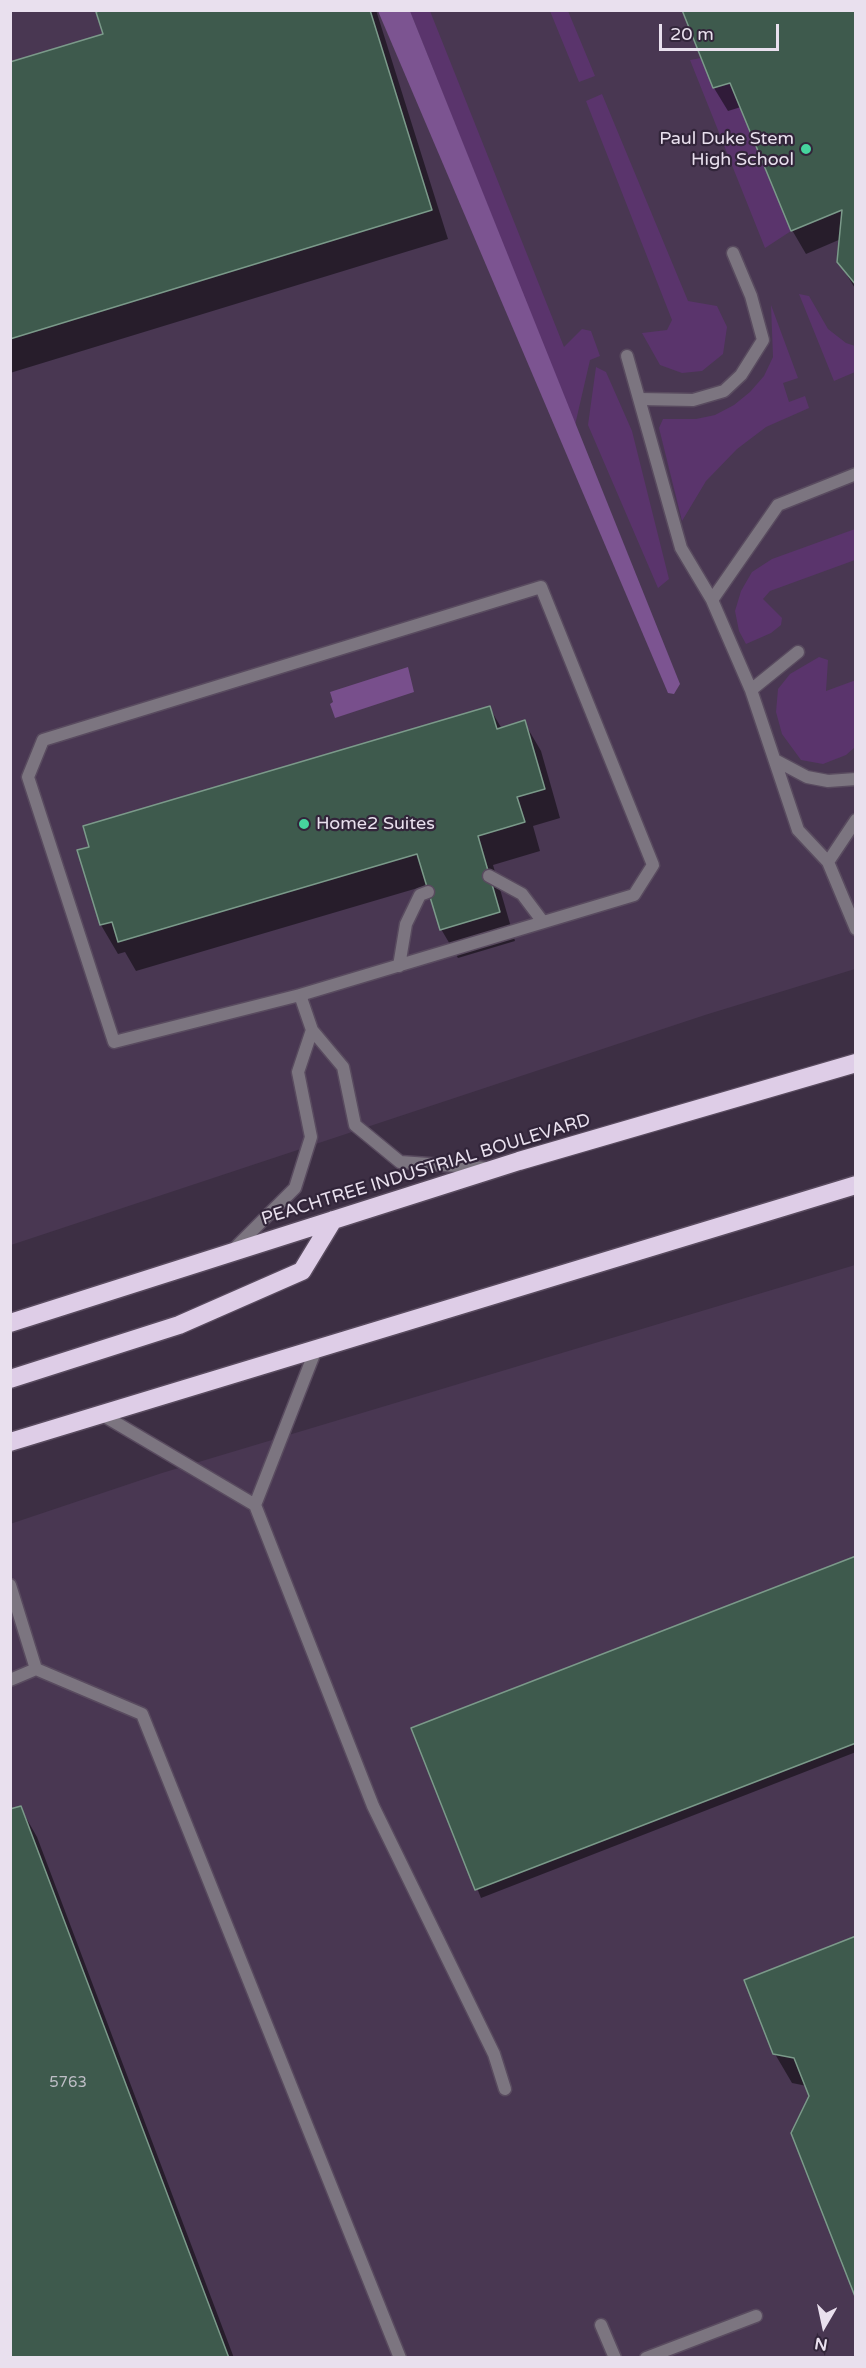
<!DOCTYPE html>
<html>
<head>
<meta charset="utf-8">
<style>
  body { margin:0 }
  #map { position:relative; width:866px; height:2368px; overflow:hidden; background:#3d2f44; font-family:"Varela Round",sans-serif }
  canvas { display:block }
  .frame { position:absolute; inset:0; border:12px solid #e9e0ee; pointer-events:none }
  .north { position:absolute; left:794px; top:2296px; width:60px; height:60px; -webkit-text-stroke:4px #32253a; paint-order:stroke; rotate:189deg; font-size:16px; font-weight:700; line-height:24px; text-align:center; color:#e9e0ee }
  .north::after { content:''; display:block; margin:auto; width:21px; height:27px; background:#e9e0ee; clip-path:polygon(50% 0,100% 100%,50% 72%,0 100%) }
  .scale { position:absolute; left:659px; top:24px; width:120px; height:27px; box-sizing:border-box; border:3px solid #e9e0ee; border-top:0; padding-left:8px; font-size:18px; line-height:21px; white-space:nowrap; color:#e9e0ee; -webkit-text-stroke:4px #32253a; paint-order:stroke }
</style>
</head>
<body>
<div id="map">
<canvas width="866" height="2368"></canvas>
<div class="frame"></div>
<div class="north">N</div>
<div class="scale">20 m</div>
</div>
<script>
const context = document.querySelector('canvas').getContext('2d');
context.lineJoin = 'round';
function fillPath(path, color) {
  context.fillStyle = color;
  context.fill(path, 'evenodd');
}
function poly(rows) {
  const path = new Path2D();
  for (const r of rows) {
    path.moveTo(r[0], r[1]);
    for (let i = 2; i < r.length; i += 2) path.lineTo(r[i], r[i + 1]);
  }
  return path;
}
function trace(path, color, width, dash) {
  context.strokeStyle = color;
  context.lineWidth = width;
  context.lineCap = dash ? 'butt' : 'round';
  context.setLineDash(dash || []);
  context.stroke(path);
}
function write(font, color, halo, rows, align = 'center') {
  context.font = font + ' "Varela Round",sans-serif';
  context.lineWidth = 4.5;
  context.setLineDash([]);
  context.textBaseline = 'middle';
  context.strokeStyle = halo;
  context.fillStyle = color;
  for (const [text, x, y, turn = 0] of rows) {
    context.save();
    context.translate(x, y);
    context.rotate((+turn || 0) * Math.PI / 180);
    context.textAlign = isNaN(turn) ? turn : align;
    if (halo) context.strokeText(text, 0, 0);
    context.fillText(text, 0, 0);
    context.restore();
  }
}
fillPath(poly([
  [10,11,855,11,855,969,705,1015,11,1245],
  [855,1265,855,2357,11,2357,10,1524,162,1473]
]), '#493752');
fillPath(poly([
  [410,11,430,11,564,347,582,329,591,331,600,356,590,360,575,425],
  [550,11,568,11,595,76,579,82],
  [701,58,713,88,730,83,791,231,765,248,690,60],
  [602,94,688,301,717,306,727,327,723,354,702,371,682,373,660,365,642,333,667,330,672,320,586,101],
  [799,294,809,296,828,329,846,343,855,346,855,372,834,381],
  [771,305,798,378,783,383,789,402,805,396,809,408,766,427,737,449,706,481,682,521,659,428,663,419,696,419,715,415,734,405,750,392,764,376,773,357],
  [596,367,606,372,632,431,669,579,658,588,588,425],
  [855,529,855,560,770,591,763,599,782,618,781,625,771,633,746,644,739,631,735,611,741,591,752,572,772,559],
  [819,657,828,660,826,691,856,680,855,747,846,755,823,764,801,760,782,734,776,712,778,689,790,674]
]), '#5a346c');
fillPath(poly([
  [378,11,410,11,680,684,674,694,668,693]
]), '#7c5491');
fillPath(poly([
  [408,667,414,692,335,718,330,704,333,702,330,692]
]), '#784f8c');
fillPath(poly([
  [106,10,376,10,448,239,10,373,10,64,105,35],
  [856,10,856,290,839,262,841,239,806,254,792,230,741,107,728,111,714,88],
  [489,707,502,729,524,722,541,751,560,818,533,826,540,851,493,865,515,941,458,958,441,929,428,885,136,971,125,952,118,954,101,925],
  [856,1558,856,1752,481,1898,413,1729],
  [20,1807,37,1837,234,2358,10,2358],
  [856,1938,811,2096,807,2086,792,2083,775,2054]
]), '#0007');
const building = poly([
  [101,10,370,10,432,210,10,339,10,62,103,34,96,12,101,10],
  [682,10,856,10,856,285,837,262,842,210,791,231,730,83,713,88,682,10],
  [490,706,497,729,525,720,545,789,517,797,525,822,478,836,500,912,440,930,417,854,118,942,112,922,100,925,77,850,89,847,83,826,490,706],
  [856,1556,856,1743,475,1890,411,1728,856,1556],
  [21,1806,229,2358,10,2358,10,1809,21,1806],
  [856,1936,856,2299,791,2133,809,2096,794,2058,773,2054,744,1980,856,1936]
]);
fillPath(building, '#3e5a4d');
trace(building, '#7b9a8a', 1.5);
const lane = poly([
  [640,399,693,400,724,391,741,375,763,340,751,296,733,253],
  [489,876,522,894,543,922],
  [399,966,406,924,420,895,428,892],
  [300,995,634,895,653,865,541,587,43,740,28,777,114,1042,300,995,312,1030,343,1067,355,1125,400,1162,486,1168],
  [233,1250,295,1188,311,1137,298,1072,312,1030],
  [101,1414,255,1505,373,1806,494,2054,505,2089],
  [255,1505,316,1349],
  [10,1585,36,1669],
  [10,1680,36,1669,142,1714,400,2358],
  [601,2325,615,2358],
  [646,2358,756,2316]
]);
const street = poly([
  [627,356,681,548,712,600,751,690,798,830,828,862,856,820],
  [712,600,778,505,856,474],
  [751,690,798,652],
  [775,760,807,777,828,781,856,779],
  [828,862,856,929]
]);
const highway = poly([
  [10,1323,519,1161,856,1063],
  [10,1379,179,1325,302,1271,333,1220],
  [10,1442,856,1185]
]);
trace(lane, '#594b5f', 15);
trace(street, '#594b5f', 15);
trace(highway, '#594b5f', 21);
trace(lane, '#7c7580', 12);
trace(street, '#7c7580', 12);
trace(highway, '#decde7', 18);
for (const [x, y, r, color] of [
  [806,149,6,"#46d49e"],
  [304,824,6,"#46d49e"]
]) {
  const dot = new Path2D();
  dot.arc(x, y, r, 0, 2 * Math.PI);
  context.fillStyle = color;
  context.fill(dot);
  trace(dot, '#32253a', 2);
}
write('15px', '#bebec6', null, [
  ["5763",68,2083]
]);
write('18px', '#e9e0ee', '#32253a', [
  ["Paul Duke Stem",794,139],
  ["High School",794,160],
  ["Home2 Suites",316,824,"left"]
], 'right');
write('18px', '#e9e0ee', '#32253a', [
  ["PEACHTREE INDUSTRIAL BOULEVARD",426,1170,-17]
]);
</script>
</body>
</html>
